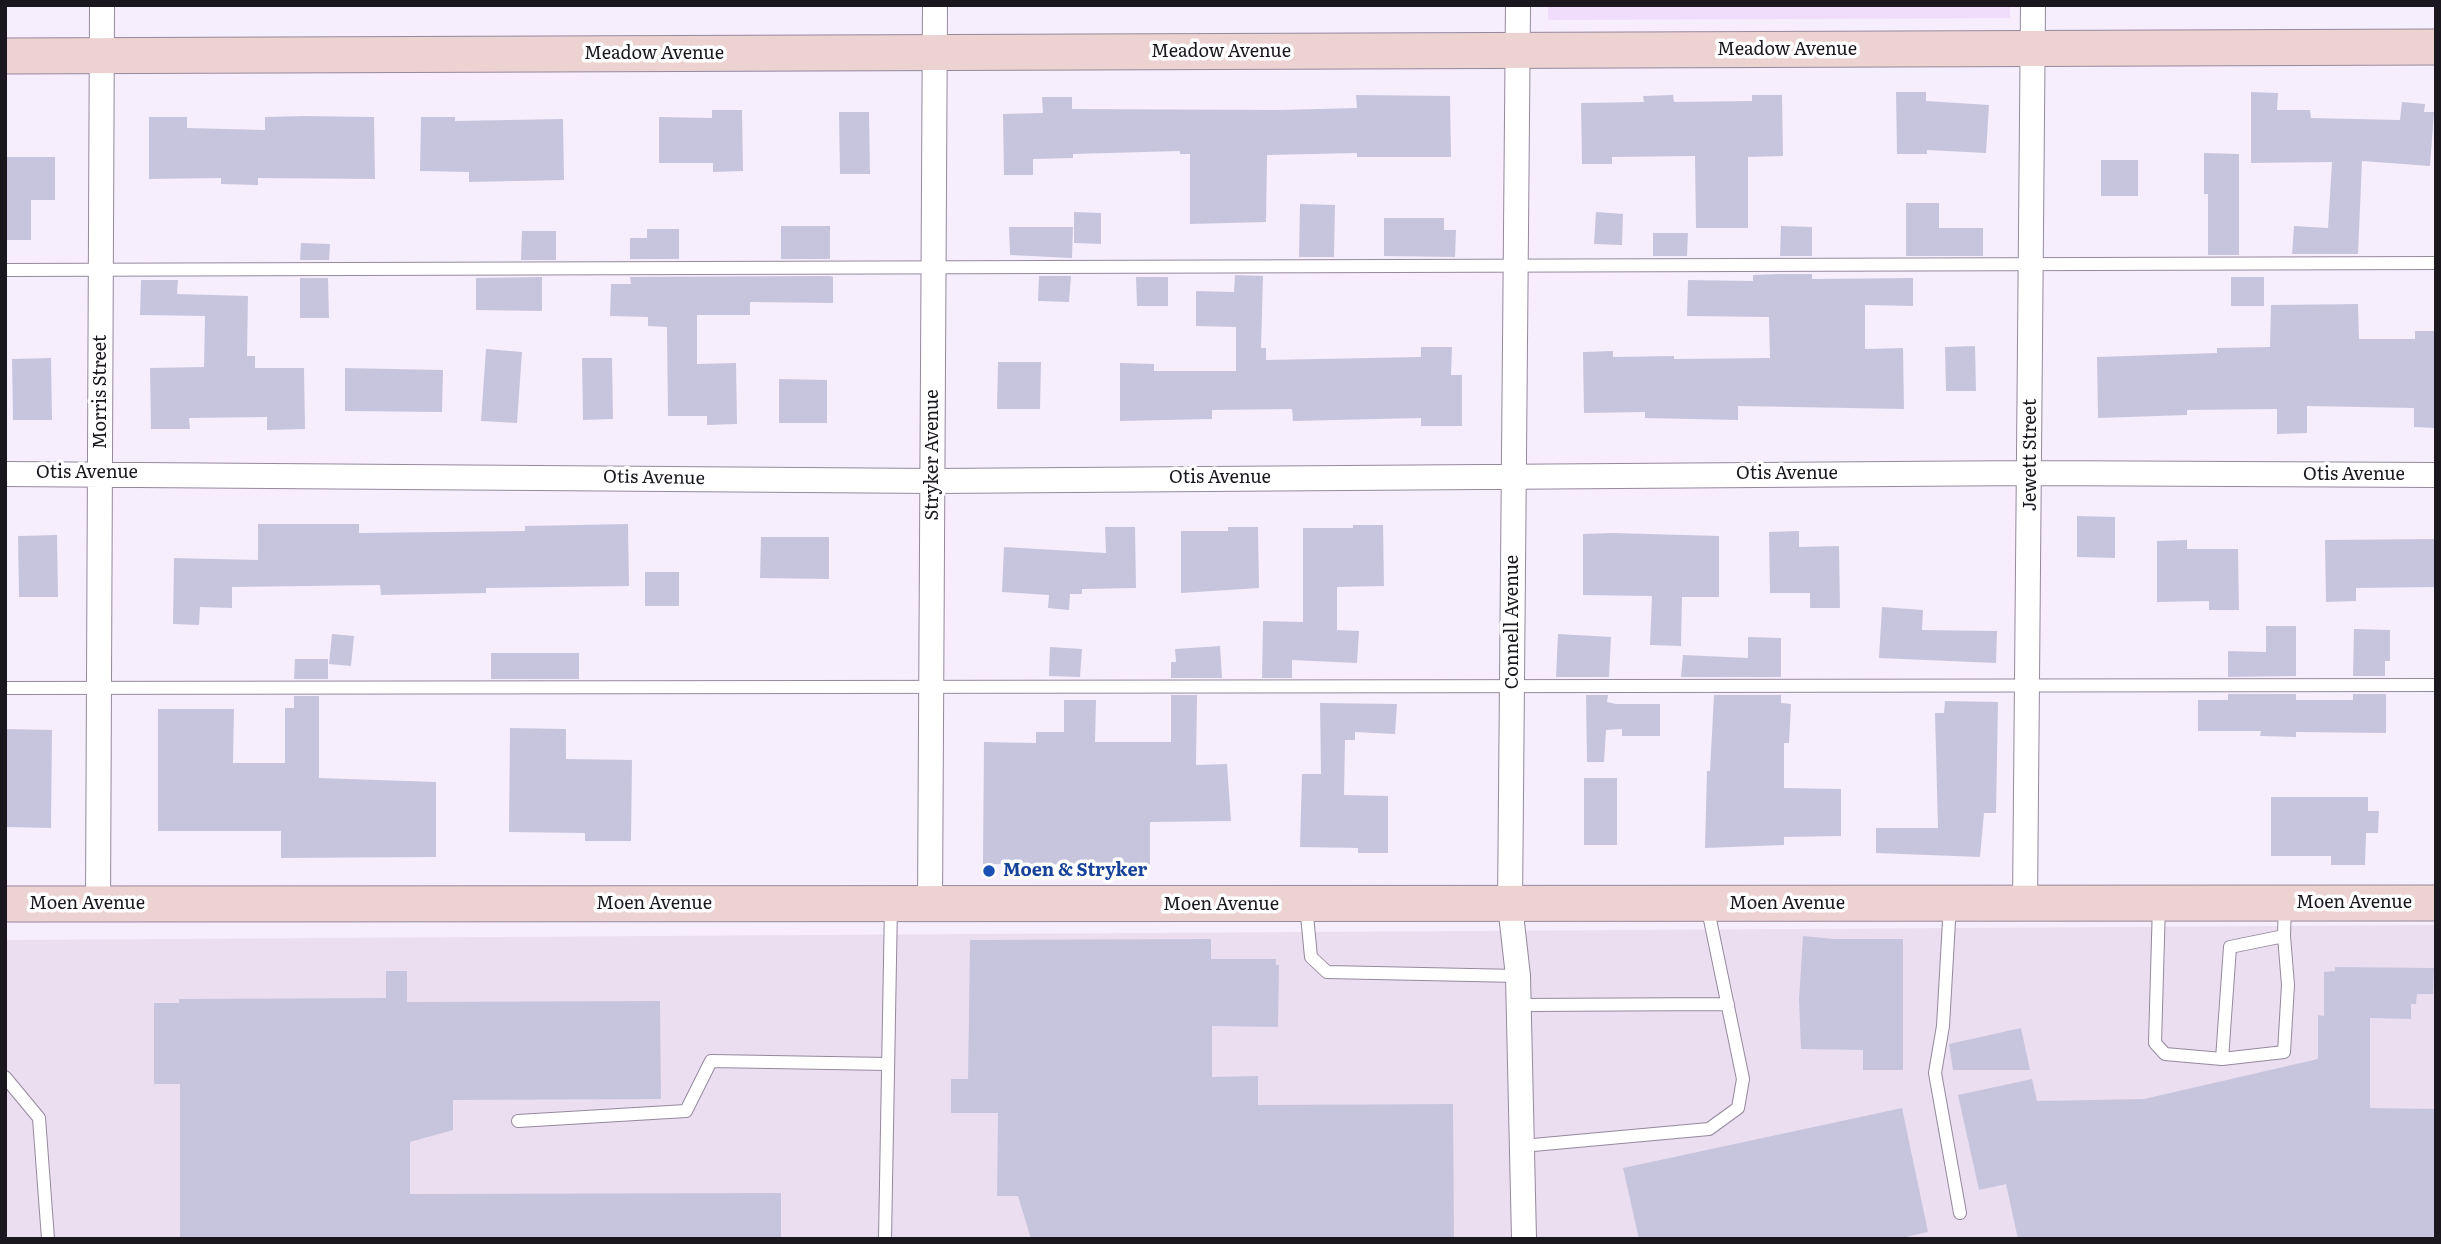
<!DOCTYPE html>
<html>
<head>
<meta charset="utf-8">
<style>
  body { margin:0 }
  #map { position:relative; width:2441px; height:1244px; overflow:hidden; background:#f6eefc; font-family:Literata,serif }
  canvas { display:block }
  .frame { position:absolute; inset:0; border:7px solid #1b171f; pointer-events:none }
</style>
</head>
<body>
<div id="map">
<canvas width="2441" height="1244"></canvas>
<div class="frame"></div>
</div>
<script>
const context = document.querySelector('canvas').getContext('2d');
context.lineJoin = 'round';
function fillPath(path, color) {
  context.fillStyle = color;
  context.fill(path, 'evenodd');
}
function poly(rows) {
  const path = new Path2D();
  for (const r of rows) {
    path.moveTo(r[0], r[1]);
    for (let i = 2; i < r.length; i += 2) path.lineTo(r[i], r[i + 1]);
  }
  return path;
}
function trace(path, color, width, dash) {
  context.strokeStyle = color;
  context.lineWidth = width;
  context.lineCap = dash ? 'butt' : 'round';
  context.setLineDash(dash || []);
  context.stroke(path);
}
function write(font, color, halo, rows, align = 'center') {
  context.font = font + ' Literata,serif';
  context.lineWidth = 7;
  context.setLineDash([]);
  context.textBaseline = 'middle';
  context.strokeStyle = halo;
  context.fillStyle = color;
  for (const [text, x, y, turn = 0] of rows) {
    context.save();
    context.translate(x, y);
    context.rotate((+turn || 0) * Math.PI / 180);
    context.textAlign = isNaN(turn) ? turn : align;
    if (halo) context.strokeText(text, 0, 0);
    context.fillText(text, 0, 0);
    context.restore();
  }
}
fillPath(poly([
  [1548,5,2010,5,2010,18,1548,20]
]), '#efddfb');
fillPath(poly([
  [2436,925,2436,1239,5,1239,5,940]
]), '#ecdef1');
fillPath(poly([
  [1896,92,1926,92,1926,101,1989,105,1986,153,1927,150,1927,154,1897,154],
  [2251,92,2278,93,2277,110,2310,110,2311,118,2400,120,2402,102,2425,104,2424,112,2434,112,2430,166,2362,161,2358,254,2292,254,2294,226,2328,228,2332,162,2251,163],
  [1356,95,1450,96,1451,157,1357,157,1357,153,1267,155,1266,222,1190,224,1190,154,1180,154,1180,151,1073,154,1073,158,1033,159,1033,175,1004,175,1003,114,1043,113,1042,97,1072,97,1072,109,1279,110,1357,108],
  [1673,95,1674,102,1752,101,1752,95,1782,95,1783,156,1748,157,1748,228,1696,228,1695,156,1612,157,1612,164,1582,164,1581,103,1644,102,1643,96],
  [712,110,742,110,743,171,713,172,713,163,659,163,659,117,712,118],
  [839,112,869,112,870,174,840,174],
  [304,116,374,117,375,179,258,178,258,185,221,184,221,178,149,179,149,117,187,117,187,128,265,130,265,117],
  [421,117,455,117,455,121,563,119,564,180,469,182,469,172,420,171],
  [2204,153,2239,154,2239,255,2208,255,2208,194,2204,194],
  [5,157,55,157,55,200,31,200,31,240,5,240],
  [2101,160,2138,160,2138,196,2101,196],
  [1906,203,1939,203,1939,228,1983,228,1983,256,1906,256],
  [1300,204,1335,205,1334,257,1299,257],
  [1074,212,1101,213,1101,244,1074,243],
  [1596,212,1623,214,1622,245,1594,244],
  [1384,218,1444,218,1444,230,1456,230,1455,257,1384,256],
  [781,226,830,226,830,259,781,259],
  [1781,226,1812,227,1812,256,1780,256],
  [1009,227,1073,227,1072,258,1010,255],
  [647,229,679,229,679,259,630,259,630,238,647,238],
  [522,231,556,231,556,260,521,260],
  [1653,233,1688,233,1687,256,1653,256],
  [301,243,330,244,329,260,300,260],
  [1780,274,1812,274,1812,279,1913,278,1913,306,1865,305,1865,349,1903,348,1904,409,1738,406,1738,420,1645,418,1645,412,1584,413,1583,352,1613,351,1613,357,1674,356,1674,359,1770,358,1769,317,1687,316,1688,280,1753,281,1753,275],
  [1235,275,1263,276,1261,348,1266,348,1266,360,1421,357,1421,347,1452,347,1451,375,1462,375,1462,426,1421,426,1421,418,1293,421,1292,409,1212,410,1212,419,1120,421,1120,363,1154,364,1154,371,1236,371,1236,327,1196,326,1196,291,1234,292],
  [1039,276,1071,276,1069,302,1038,301],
  [542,277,542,311,476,310,476,278],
  [630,277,830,276,833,277,833,303,750,302,750,315,697,315,697,364,736,363,737,424,707,425,707,416,668,416,667,327,648,326,648,317,610,316,611,284,631,284],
  [1136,277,1168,277,1168,306,1137,306],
  [2231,277,2264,277,2264,306,2231,306],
  [300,278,328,278,329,318,300,318],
  [141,280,178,280,177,294,248,296,247,356,255,356,255,368,304,368,305,429,267,430,267,417,189,418,190,429,151,429,150,368,204,367,205,316,140,315],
  [2358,304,2359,339,2415,339,2415,331,2436,331,2436,428,2414,427,2414,408,2307,406,2307,433,2277,434,2277,409,2187,410,2187,415,2098,418,2097,357,2217,353,2217,348,2270,347,2271,305],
  [1975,346,1976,391,1946,391,1945,347],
  [486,349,522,352,517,423,481,421],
  [51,358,52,420,13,420,12,359],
  [582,358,612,358,613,419,583,420],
  [998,362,1041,362,1040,409,997,409],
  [345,368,443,370,442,412,345,411],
  [779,379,827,380,827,423,779,423],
  [2077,516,2115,517,2115,558,2077,557],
  [258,524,359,524,359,533,525,531,525,526,628,524,629,586,486,588,486,593,381,595,380,585,232,587,232,608,200,607,199,625,173,624,174,558,258,560],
  [1353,525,1383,525,1384,586,1337,587,1337,630,1359,631,1357,663,1292,660,1292,678,1262,678,1263,621,1303,622,1303,528,1353,528],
  [1105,527,1135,527,1136,588,1082,589,1082,594,1070,594,1069,610,1048,608,1049,595,1002,592,1004,547,1106,553],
  [1228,527,1258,527,1259,588,1181,593,1181,531,1228,531],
  [1799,531,1799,547,1839,546,1840,608,1810,608,1810,593,1770,593,1769,532],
  [1613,533,1719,536,1719,597,1682,597,1681,646,1650,645,1652,596,1583,595,1583,534],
  [57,535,58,597,19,597,18,536],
  [761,537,829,537,829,579,760,578],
  [2436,539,2436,587,2356,588,2356,601,2326,602,2325,540],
  [2187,540,2187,549,2238,549,2239,610,2209,610,2209,601,2157,602,2157,541],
  [645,572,679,572,679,606,645,606],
  [1882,607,1923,610,1922,630,1997,631,1996,663,1879,658],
  [2266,626,2296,626,2296,676,2228,677,2228,651,2266,652],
  [2354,629,2390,630,2390,661,2385,661,2385,676,2353,676],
  [332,634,354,636,351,666,329,664],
  [1558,634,1611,637,1609,677,1556,677],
  [1748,637,1781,638,1781,677,1681,677,1683,655,1748,658],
  [1220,646,1222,678,1171,678,1171,662,1176,662,1175,649],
  [1050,647,1082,649,1080,677,1049,676],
  [491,653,579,653,579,679,491,679],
  [295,659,328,659,328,679,294,679],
  [2228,694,2296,694,2296,700,2353,700,2353,694,2386,694,2386,733,2296,732,2296,737,2260,736,2261,731,2198,731,2198,700,2228,700],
  [1171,695,1197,695,1196,765,1227,764,1231,821,1150,822,1150,865,983,864,984,742,1036,743,1036,732,1064,732,1064,700,1096,700,1095,742,1171,742],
  [1586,695,1608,695,1607,702,1616,704,1660,704,1660,736,1622,736,1622,729,1606,730,1604,762,1587,762],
  [1714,695,1781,695,1781,703,1791,704,1789,743,1784,743,1784,788,1841,789,1841,836,1784,837,1784,845,1705,848,1707,771,1710,771],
  [294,696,319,696,319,778,436,782,436,857,281,858,281,831,158,831,158,709,234,709,233,763,285,763,285,708,294,708],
  [1945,701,1998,702,1996,813,1984,813,1980,857,1876,853,1876,828,1938,828,1935,713,1944,713],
  [1320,703,1397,704,1395,734,1355,732,1355,740,1345,740,1344,795,1388,796,1388,853,1358,853,1358,848,1300,847,1302,774,1321,774],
  [510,728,566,729,566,759,632,760,631,841,585,841,585,833,509,832],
  [5,729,52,730,51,828,5,827],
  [1584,778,1617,778,1617,845,1584,845],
  [2271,797,2368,797,2368,811,2379,811,2378,833,2366,833,2365,865,2331,865,2331,856,2271,856],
  [1803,936,1834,939,1903,939,1903,1070,1863,1070,1863,1050,1801,1049,1799,1000],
  [1211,939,1211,959,1276,959,1276,965,1279,965,1278,1027,1212,1026,1212,1077,1258,1076,1258,1105,1453,1104,1454,1239,1031,1239,1018,1196,997,1196,998,1113,951,1113,951,1079,968,1079,970,940],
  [2335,967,2434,968,2433,994,2417,994,2416,1004,2411,1004,2411,1019,2370,1018,2370,1108,2436,1109,2436,1239,2018,1239,2006,1184,1979,1190,1958,1095,2032,1079,2037,1101,2144,1099,2318,1059,2318,1015,2324,1016,2324,972,2335,971],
  [386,971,407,971,407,1002,660,1001,661,1099,453,1100,453,1130,410,1142,410,1194,781,1193,781,1239,180,1239,180,1084,154,1084,154,1003,179,1003,179,999,386,998],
  [2021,1028,2030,1070,1953,1070,1949,1044],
  [1902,1108,1928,1232,1897,1239,1639,1239,1623,1168]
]), '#c7c5de');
const lane = poly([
  [5,270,2436,263],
  [5,688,2436,685],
  [1950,904,1943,1026,1935,1073,1960,1213],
  [2159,904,2155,1043,2165,1054,2222,1059,2230,947,2284,936],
  [1306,905,1311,957,1327,972,1518,976],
  [1518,1005,1728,1004],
  [2222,1059,2284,1052,2288,985,2284,936,2285,904],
  [5,1077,39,1118,48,1239],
  [518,1121,686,1111,711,1061,888,1064],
  [1522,1146,1709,1129,1738,1108,1743,1079,1707,905],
  [885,1239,891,905]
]);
const street = poly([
  [1518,5,1510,905,1518,976,1524,1239],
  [5,474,934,481,2031,473,2436,475],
  [98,904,102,5],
  [2025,904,2033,5],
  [930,905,935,5]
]);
const secondary = poly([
  [5,56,2436,47],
  [5,904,2436,903]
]);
trace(lane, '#95899e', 14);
trace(street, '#95899e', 26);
trace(secondary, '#95899e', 37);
trace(lane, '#fff', 12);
trace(street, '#fff', 24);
trace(secondary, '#edd2d2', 35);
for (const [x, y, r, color] of [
  [989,871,7,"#1a4fb4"]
]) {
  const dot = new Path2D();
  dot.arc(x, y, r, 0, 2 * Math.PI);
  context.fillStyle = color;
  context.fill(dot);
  trace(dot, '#fff', 2.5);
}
write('18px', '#1b171f', '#fff', [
  ["Meadow Avenue",1787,50],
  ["Meadow Avenue",1221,52],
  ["Meadow Avenue",654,54],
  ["Morris Street",101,392,-90],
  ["Stryker Avenue",933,455,-90],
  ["Jewett Street",2031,455,-90],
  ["Otis Avenue",87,473],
  ["Otis Avenue",1787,474],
  ["Otis Avenue",2354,475],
  ["Otis Avenue",654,478,1],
  ["Otis Avenue",1220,478],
  ["Connell Avenue",1513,622,-90],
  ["Moen Avenue",2354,903],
  ["Moen Avenue",87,904],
  ["Moen Avenue",654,904],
  ["Moen Avenue",1787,904],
  ["Moen Avenue",1221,905]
]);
write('bold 18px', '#164399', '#fff', [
  ["Moen & Stryker",1003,871]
], 'left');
</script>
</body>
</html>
